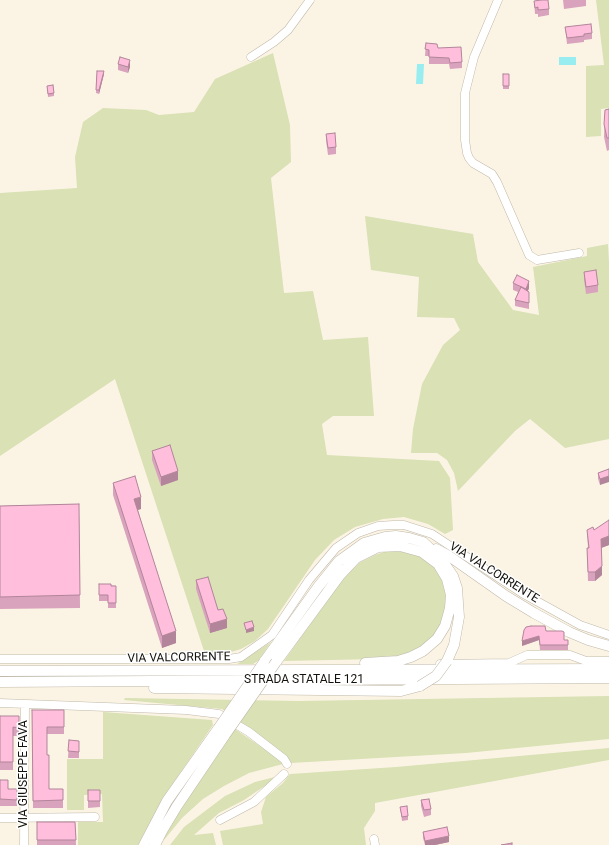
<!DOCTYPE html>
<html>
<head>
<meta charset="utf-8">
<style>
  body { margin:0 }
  canvas { display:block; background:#fbf4e4 }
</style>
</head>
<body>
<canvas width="609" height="845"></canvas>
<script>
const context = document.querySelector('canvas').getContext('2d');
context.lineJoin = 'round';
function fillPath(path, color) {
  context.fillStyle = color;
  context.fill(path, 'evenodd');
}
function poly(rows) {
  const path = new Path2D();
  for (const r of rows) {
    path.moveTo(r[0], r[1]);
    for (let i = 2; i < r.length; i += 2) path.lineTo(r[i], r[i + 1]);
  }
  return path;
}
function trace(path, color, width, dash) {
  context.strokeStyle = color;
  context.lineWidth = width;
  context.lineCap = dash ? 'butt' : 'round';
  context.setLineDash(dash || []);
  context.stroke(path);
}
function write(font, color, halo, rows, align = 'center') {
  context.font = font + ' Roboto,sans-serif';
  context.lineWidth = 3;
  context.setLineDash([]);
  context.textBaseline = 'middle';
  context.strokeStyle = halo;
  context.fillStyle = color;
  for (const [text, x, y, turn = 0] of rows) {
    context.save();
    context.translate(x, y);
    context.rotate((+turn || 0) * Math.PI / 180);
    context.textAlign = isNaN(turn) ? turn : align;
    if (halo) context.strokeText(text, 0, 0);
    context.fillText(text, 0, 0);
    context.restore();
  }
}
fillPath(poly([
  [596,0,609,0,609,108,601,109,601,136,586,137,586,66,604,65],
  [273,53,290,125,291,162,271,178,284,293,313,291,323,340,368,337,374,416,333,416,322,424,327,455,439,461,450,478,453,530,445,534,428,524,404,517,383,519,355,527,334,540,315,560,268,629,255,641,241,649,231,652,205,654,115,379,0,456,0,193,77,188,75,157,83,122,103,108,146,110,159,115,194,112,215,79],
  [365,216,473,234,478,262,513,310,539,315,533,267,587,256,587,248,608,244,609,262,609,439,565,448,530,419,515,431,458,491,454,473,447,460,437,453,411,453,413,429,422,384,443,345,460,330,454,318,417,317,419,277,371,270],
  [401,550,416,554,436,568,444,581,446,593,444,618,432,638,420,648,412,652,394,657,377,659,284,661,344,577,359,563,375,555,387,551],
  [271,642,258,661,253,664,237,664],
  [609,696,609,739,466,753,291,763,280,751,222,709,124,700,125,698,298,701],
  [103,712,212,720,213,725,172,785,159,806,138,845,78,845,78,822,103,822,102,794,84,795,84,810,67,810,67,759,103,759],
  [235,729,276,757,283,764,249,773,224,786,203,799,182,818,164,840,162,841,173,820],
  [609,748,609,760,375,803,375,811,364,828,366,845,223,845,220,831,263,824,261,812,266,797,283,783,290,774,396,767],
  [275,777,272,781,244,800,219,813,194,835,213,833,216,845,170,845,184,827,225,796,255,782]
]), '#d9e1b5');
fillPath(poly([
  [559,57,576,57,576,65,559,65],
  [417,64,424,64,423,84,416,84]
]), '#98edf0');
const minor = poly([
  [498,0,474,57,465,93,465,140,467,153,469,158,473,163,492,174,497,182,529,255,537,260,579,253],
  [251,57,274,42,288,30,310,0],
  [0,659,229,659,241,657,272,635,309,580,336,548,358,533,378,526,393,525,404,525,432,534,522,593,580,625,609,635],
  [440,664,509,663,527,655,570,655,586,661,609,661],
  [0,703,186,710,219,714,249,732,284,759,287,764],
  [0,818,95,817],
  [220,820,254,802,284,774],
  [374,839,375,845],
  [24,845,25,704]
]);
const major = poly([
  [436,549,449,556,506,596,534,613,569,632,588,640,609,646],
  [264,662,318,587,339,561,364,543,385,537,396,536,409,538,423,542,442,560,453,576,457,588,459,617,454,645,447,661],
  [276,662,340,575,356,558,378,547,400,546,422,552,438,564,447,579,451,595,450,608,445,626,437,639,423,651,411,657,398,661,365,663],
  [0,671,609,669],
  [0,682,609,678],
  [154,688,401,691,420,686],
  [144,845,167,801,218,729],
  [155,845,162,831,177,806,225,735]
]);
trace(minor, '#c0b9aa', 9);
trace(major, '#c0b9aa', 11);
trace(minor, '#fff', 8);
trace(major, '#fff', 10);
const majorBridge = poly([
  [420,686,436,676,447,661],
  [218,729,264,662],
  [225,735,276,662]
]);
trace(majorBridge, '#c0b9aa', 11, []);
trace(majorBridge, '#fff', 10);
fillPath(poly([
  [563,0,586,0,586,6,564,9],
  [534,1,549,9,549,15,538,17,538,14,535,14],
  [565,27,592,33,592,39,584,40,584,42,567,44],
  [426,43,438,48,462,62,462,68,450,69,449,64,429,64,429,56,425,56],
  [118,64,130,67,128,73,118,70],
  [97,71,104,74,99,94,96,93],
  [503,74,509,74,509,89,503,89],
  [47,86,54,93,54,96,48,97],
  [609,109,609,150,607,151,604,137,605,110],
  [326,134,336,147,336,154,328,155,326,140],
  [584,272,598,285,598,292,586,294,584,279],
  [513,283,529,288,528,291,529,292,529,309,515,306,515,300,518,292,513,290],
  [152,451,178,480,161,486,152,460],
  [609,469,600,485,598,479,598,473],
  [113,483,141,509,138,510,176,643,162,648,113,495],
  [79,504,80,608,0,609,0,506],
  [587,530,594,530,609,545,601,548,602,575,595,581,588,581,587,548,588,548],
  [196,580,218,610,227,628,210,633,196,589],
  [99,584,116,586,116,608,108,608,108,601,99,601],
  [546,631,564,640,568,640,568,650,540,650,539,640,522,646],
  [32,710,64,710,64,734,47,734,47,755,49,788,49,789,63,789,63,808,33,808],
  [0,716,19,716,19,736,13,736,13,770,0,770],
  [69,740,79,741,79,758,68,758],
  [0,780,8,789,17,789,17,806,0,806],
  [88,790,100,790,100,807,88,808],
  [421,800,431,809,431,815,424,817,421,806],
  [400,807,408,816,408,820,402,821],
  [37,822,75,822,76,845,37,845],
  [423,832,449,842,435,845,425,845,423,838]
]), '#daa3bd');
fillPath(poly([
  [130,60,130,67,128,73,128,67],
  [104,71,104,74,99,94,99,90],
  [529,281,529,288,526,296,526,289],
  [178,471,178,480,161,486,161,477],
  [609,476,609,482,600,485,600,479],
  [141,497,141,509,134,511,134,499],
  [609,536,609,545,601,548,601,539],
  [602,566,602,575,595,581,595,572],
  [227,619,227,628,210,633,210,624],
  [254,627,254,631,246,633,246,630],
  [176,631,176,643,162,648,162,636],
  [539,636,539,640,522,646,522,641],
  [449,836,449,842,435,845,425,845,425,841]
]), '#b2859a');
const building = poly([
  [541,0,548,0,549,9,538,10,538,7,535,8,534,1,541,0],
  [591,24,592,33,584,34,584,36,567,38,565,27,591,24],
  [426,43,437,44,438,48,461,47,462,62,450,63,449,58,429,57,429,50,425,49,426,43],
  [120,57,130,60,128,67,118,64,120,57],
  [97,71,104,71,99,90,96,90,97,71],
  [503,74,509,74,509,86,503,86,503,74],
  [53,85,54,93,48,94,47,86,53,85],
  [609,109,609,138,607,138,604,124,605,110,609,109],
  [335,133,336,147,328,148,326,134,335,133],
  [596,270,598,285,586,287,584,272,596,270],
  [517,275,529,281,526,289,513,283,517,275],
  [521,287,529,292,529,303,515,300,521,287],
  [170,445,178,471,161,477,152,451,170,445],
  [609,469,609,476,600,479,598,473,609,469],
  [135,476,141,497,134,499,176,631,162,636,113,483,135,476],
  [79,504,80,595,0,597,0,506,79,504],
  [609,520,609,536,601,539,602,566,595,572,588,572,587,548,589,548,587,530,593,527,594,530,609,520],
  [208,577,218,610,223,609,227,619,210,624,196,580,208,577],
  [99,584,111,584,111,586,116,586,116,603,108,603,108,595,99,595,99,584],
  [252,621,254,627,246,630,244,623,252,621],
  [531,626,545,626,546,631,562,631,564,632,564,640,568,640,568,645,540,645,539,636,522,641,524,630,526,627,531,626],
  [32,710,64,710,64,727,47,727,47,755,49,755,49,789,63,789,63,800,33,801,32,710],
  [0,716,19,716,19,728,13,727,13,762,0,762,0,716],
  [69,740,79,741,79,752,68,751,69,740],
  [0,780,8,780,8,789,17,789,17,800,0,799,0,780],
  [88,790,100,790,100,801,88,801,88,790],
  [429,799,431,809,424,810,421,800,429,799],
  [407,806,408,816,402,817,400,807,407,806],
  [37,822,75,822,76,840,37,840,37,822],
  [447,827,449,836,425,841,423,832,447,827],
  [512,843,512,845,501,845,512,843]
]);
fillPath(building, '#febedc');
trace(building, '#b2859a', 1);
write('12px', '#13110c', '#fff', [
  ["VIA VALCORRENTE",494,573,32],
  ["VIA VALCORRENTE",179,658,-1],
  ["STRADA STATALE 121",304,680],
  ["VIA GIUSEPPE FAVA",24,774,-90]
]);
</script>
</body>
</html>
